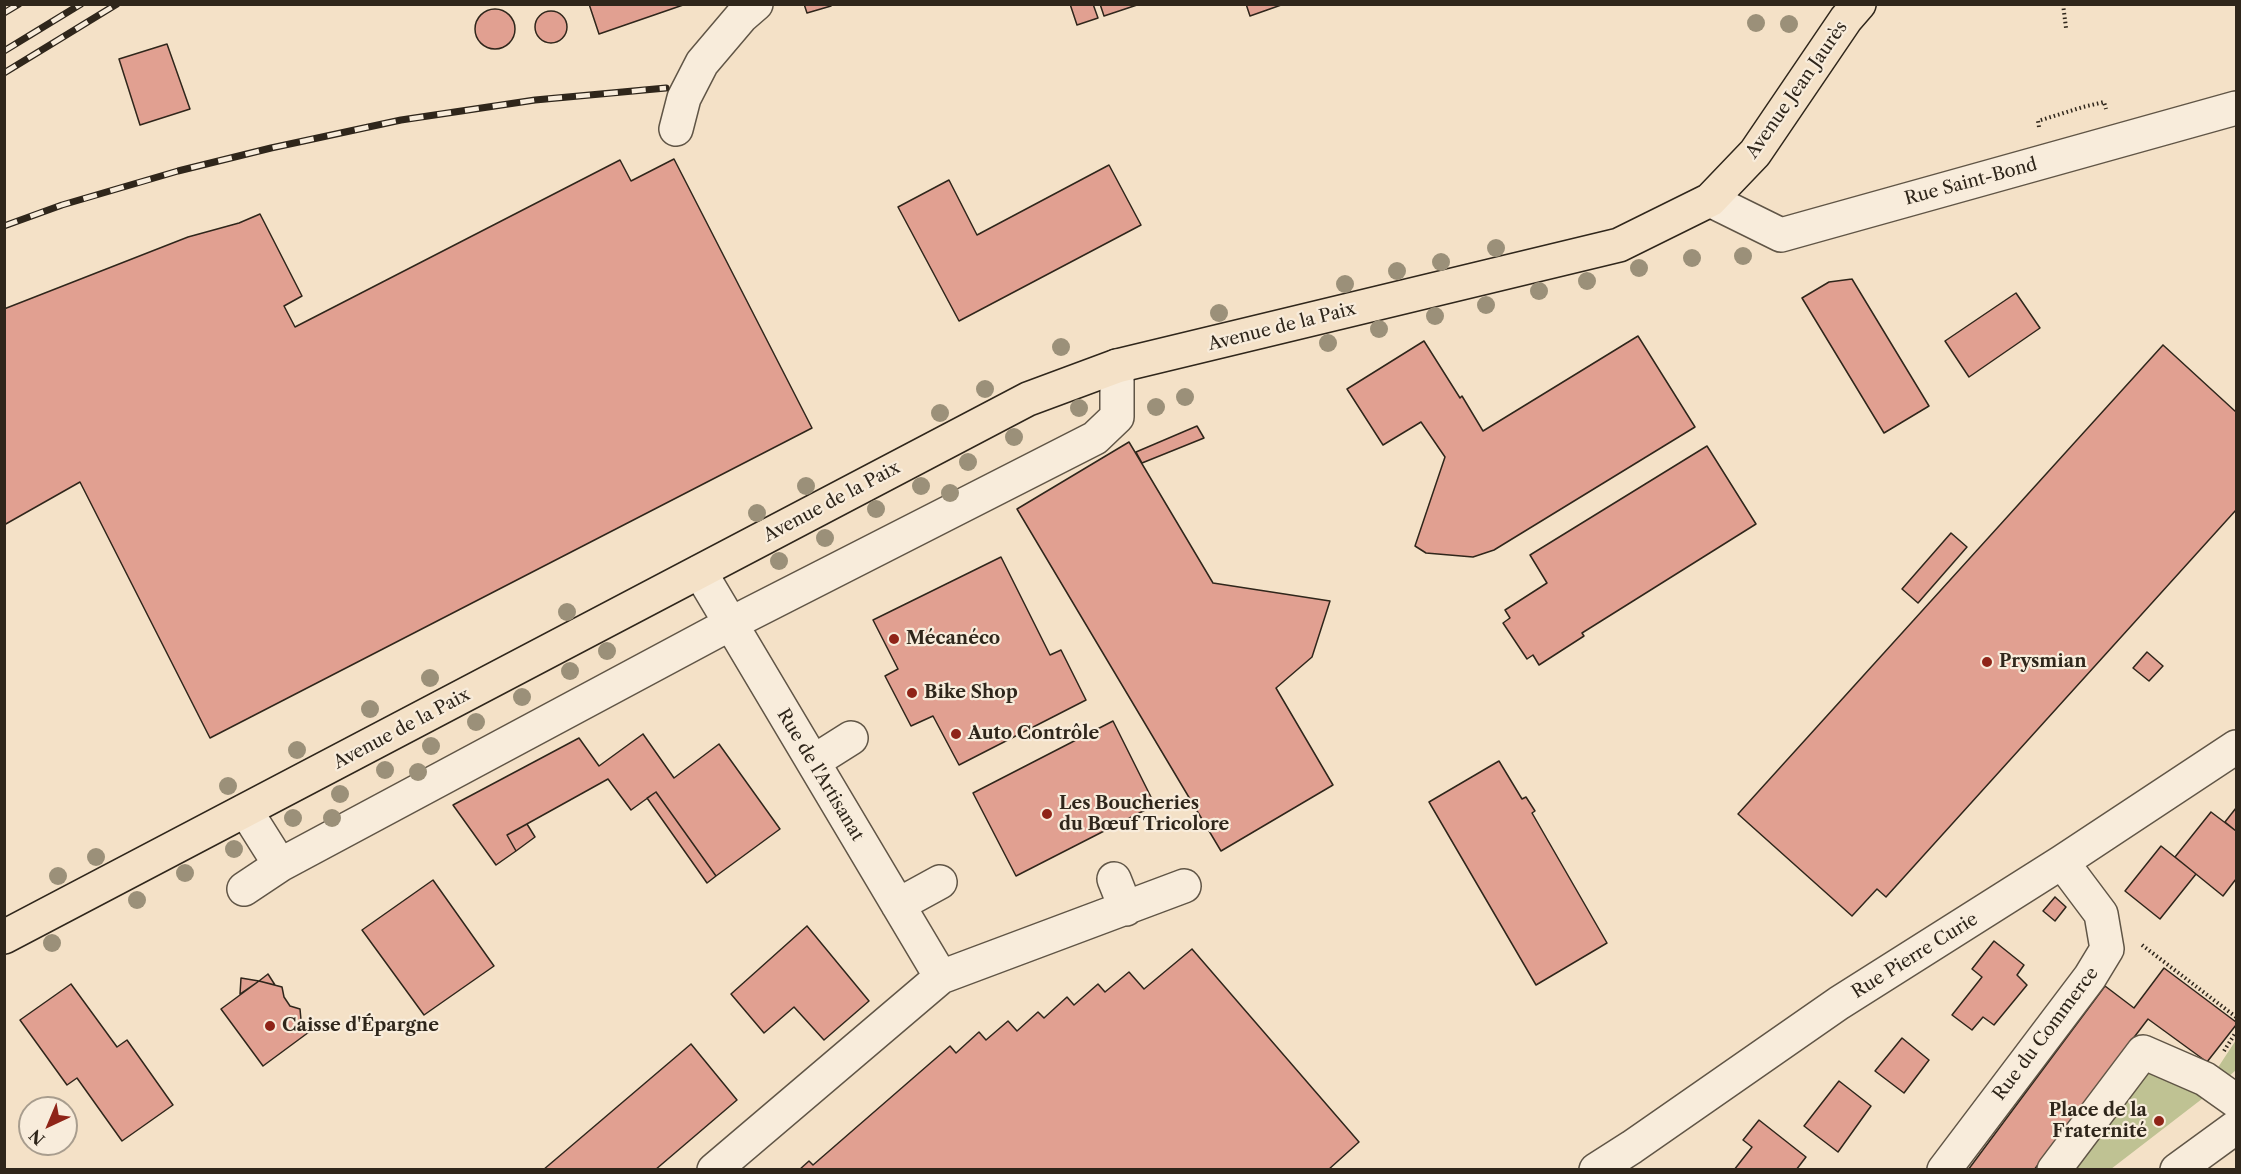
<!DOCTYPE html>
<html>
<head>
<meta charset="utf-8">
<style>
  body { margin:0 }
  #map { position:relative; width:2241px; height:1174px; overflow:hidden; background:#f4e1c7; font-family:"Libre Caslon Text",serif }
  canvas { display:block }
  .frame { position:absolute; inset:0; border:6px solid #2f261b; pointer-events:none }
  .north { position:absolute; left:18px; top:1096px; width:60px; height:60px; box-sizing:border-box; background:#f8ecdb; border:2px solid #a89d8e; border-radius:50%; rotate:224deg; font-size:16px; font-weight:700; line-height:24px; text-align:center; color:#2f261b }
  .north::after { content:''; display:block; margin:auto; width:21px; height:27px; background:#8f2418; clip-path:polygon(50% 0,100% 100%,50% 72%,0 100%) }
</style>
</head>
<body>
<div id="map">
<canvas width="2241" height="1174"></canvas>
<div class="frame"></div>
<div class="north">N</div>
</div>
<script>
const context = document.querySelector('canvas').getContext('2d');
context.lineJoin = 'round';
function fillPath(path, color) {
  context.fillStyle = color;
  context.fill(path, 'evenodd');
}
function poly(rows) {
  const path = new Path2D();
  for (const r of rows) {
    if (r.length === 3) {
      path.moveTo(r[0] + r[2], r[1]);
      path.arc(r[0], r[1], r[2], 0, 2 * Math.PI);
      continue;
    }
    path.moveTo(r[0], r[1]);
    for (let i = 2; i < r.length; i += 2) path.lineTo(r[i], r[i + 1]);
  }
  return path;
}
function trace(path, color, width, dash) {
  context.strokeStyle = color;
  context.lineWidth = width;
  context.lineCap = dash ? 'butt' : 'round';
  context.setLineDash(dash || []);
  context.stroke(path);
}
function write(font, color, halo, rows, align = 'center') {
  context.font = font + ' "Libre Caslon Text",serif';
  context.lineWidth = 4.5;
  context.setLineDash([]);
  context.textBaseline = 'middle';
  context.strokeStyle = halo;
  context.fillStyle = color;
  for (const [text, x, y, turn = 0] of rows) {
    context.save();
    context.translate(x, y);
    context.rotate((+turn || 0) * Math.PI / 180);
    context.textAlign = isNaN(turn) ? turn : align;
    if (halo) context.strokeText(text, 0, 0);
    context.fillText(text, 0, 0);
    context.restore();
  }
}
fillPath(poly([
  [2236,1040,2236,1070,2227,1078,2217,1069],
  [2146,1063,2211,1092,2111,1169,2067,1170]
]), '#bfc293');
const building = poly([
  [589,4,686,4,599,34,589,4],
  [804,4,830,4,831,6,807,13,804,4],
  [1070,4,1093,4,1098,18,1077,25,1070,4],
  [1100,4,1140,4,1104,16,1100,4],
  [1246,4,1284,4,1250,16,1246,4],
  [495,29,20],
  [551,27,16],
  [167,44,190,109,140,125,119,59,167,44],
  [674,159,812,428,210,738,80,482,4,525,4,309,188,237,239,223,260,214,302,296,284,306,295,327,620,160,631,181,674,159],
  [1109,165,1141,225,959,321,898,207,949,180,977,235,1109,165],
  [1852,279,1929,406,1884,433,1802,298,1829,282,1852,279],
  [2016,293,2040,328,1969,377,1945,341,2016,293],
  [1638,336,1695,427,1494,550,1473,557,1426,553,1415,546,1445,457,1421,422,1383,445,1347,389,1424,341,1460,398,1462,396,1483,431,1638,336],
  [2163,345,2236,412,2236,510,1886,897,1877,889,1852,916,1738,814,2163,345],
  [1197,426,1204,438,1142,463,1136,452,1197,426],
  [1129,442,1213,583,1330,601,1312,657,1276,688,1333,785,1221,851,1017,509,1129,442],
  [1707,446,1756,524,1582,633,1584,636,1539,665,1533,655,1527,659,1503,623,1510,618,1505,610,1547,583,1530,555,1707,446],
  [1951,533,1967,547,1918,603,1902,589,1951,533],
  [1001,557,1050,655,1061,650,1086,700,959,765,933,716,911,726,885,676,898,669,873,620,1001,557],
  [2147,652,2163,666,2149,681,2133,668,2147,652],
  [1113,721,1155,805,1016,876,973,793,1113,721],
  [643,734,674,778,719,744,780,829,716,876,656,792,631,810,608,779,507,835,516,851,496,865,453,805,579,738,599,766,643,734],
  [1499,761,1522,799,1526,797,1535,811,1532,813,1607,943,1536,985,1429,802,1499,761],
  [656,792,716,876,707,883,647,798,656,792],
  [2236,808,2236,831,2225,822,2236,808],
  [2211,812,2236,831,2236,879,2223,896,2175,857,2211,812],
  [527,824,535,837,516,851,507,835,527,824],
  [2161,846,2196,874,2160,919,2125,891,2161,846],
  [433,880,494,966,424,1015,362,930,433,880],
  [2055,897,2066,907,2055,921,2043,911,2055,897],
  [807,926,869,1001,824,1040,794,1007,764,1033,731,994,807,926],
  [1994,941,2024,965,2017,975,2027,985,1994,1025,1983,1017,1972,1030,1952,1015,1982,977,1972,969,1994,941],
  [1192,949,1359,1142,1328,1170,799,1170,809,1161,813,1165,950,1046,956,1053,979,1032,986,1040,1008,1021,1017,1031,1038,1012,1044,1018,1067,997,1074,1005,1098,984,1105,992,1129,972,1144,989,1192,949],
  [2164,968,2236,1022,2236,1025,2207,1062,2148,1019,2116,1061,2099,1089,2096,1087,2034,1170,1968,1170,2105,986,2134,1008,2164,968],
  [268,974,275,985,259,981,268,974],
  [241,978,259,981,240,994,241,978],
  [259,981,282,987,284,997,290,1006,300,1009,301,1020,309,1032,263,1066,221,1009,259,981],
  [71,984,117,1047,127,1040,173,1105,122,1141,77,1078,67,1085,20,1020,71,984],
  [1902,1038,1929,1060,1904,1093,1875,1071,1902,1038],
  [691,1044,737,1100,655,1170,543,1170,691,1044],
  [1839,1081,1871,1106,1838,1152,1804,1126,1839,1081],
  [1759,1120,1806,1157,1796,1170,1734,1170,1752,1147,1743,1140,1759,1120]
]);
fillPath(building, '#e1a091');
trace(building, '#2f261b', 1.5);
const minor = poly([
  [676,129,684,98,702,63,741,17,756,4],
  [1710,200,1781,235,2236,108],
  [700,572,941,977],
  [813,762,851,738],
  [246,811,280,865],
  [1114,879,1126,909],
  [244,889,280,865,730,624,1095,438,1117,417,1117,366],
  [898,905,940,882],
  [714,1170,941,977,1184,886],
  [1596,1170,1632,1147,1839,1003,2062,862,2236,747],
  [1944,1170,2090,977,2107,949,2101,914,2062,862],
  [2054,1170,2143,1052,2205,1079,2236,1101],
  [2177,1170,2236,1127]
]);
const major = poly([
  [4,937,1028,399,1117,366,1619,245,1710,200,1755,153,1846,19,1859,4]
]);
trace(minor, '#605546', 36);
trace(major, '#2f261b', 36);
trace(poly([
  [2063,4,2066,28],
  [2039,127,2038,121,2083,107,2104,102,2106,109],
  [2142,945,2236,1017],
  [2224,1051,2236,1032]
]), '#2f261b', 4, [1.5, 3]);
trace(minor, '#f8ecdb', 33);
trace(major, '#f4e1c7', 33);
const rail = poly([
  [4,13,19,4],
  [4,51,81,4],
  [4,73,117,4],
  [4,226,62,205,178,171,271,148,401,120,535,100,666,88]
]);
trace(rail, '#2f261b', 7);
trace(rail, '#f8ecdb', 4.5, [14]);
context.fillStyle = '#9b9079';
for (const [x, y] of [
  [1756,23],
  [1789,24],
  [1496,248],
  [1743,256],
  [1692,258],
  [1441,262],
  [1639,268],
  [1397,271],
  [1587,281],
  [1345,284],
  [1539,291],
  [1486,305],
  [1219,313],
  [1435,316],
  [1379,329],
  [1328,343],
  [1061,347],
  [985,389],
  [1185,397],
  [1156,407],
  [1079,408],
  [940,413],
  [1014,437],
  [968,462],
  [806,486],
  [921,486],
  [950,493],
  [876,509],
  [757,513],
  [825,538],
  [779,561],
  [567,612],
  [607,651],
  [570,671],
  [430,678],
  [522,697],
  [370,709],
  [476,722],
  [431,746],
  [297,750],
  [385,770],
  [418,772],
  [228,786],
  [340,794],
  [293,818],
  [332,818],
  [234,849],
  [96,857],
  [185,873],
  [58,876],
  [137,900],
  [52,943]
]) {
  context.beginPath();
  context.arc(x, y, 9, 0, 2 * Math.PI);
  context.fill();
}
for (const [x, y, r, color] of [
  [894,639,6,"#8f2418"],
  [1987,662,6,"#8f2418"],
  [912,693,6,"#8f2418"],
  [956,734,6,"#8f2418"],
  [1047,814,6,"#8f2418"],
  [270,1026,6,"#8f2418"],
  [2159,1121,6,"#8f2418"]
]) {
  const dot = new Path2D();
  dot.arc(x, y, r, 0, 2 * Math.PI);
  context.fillStyle = color;
  context.fill(dot);
  trace(dot, '#f8ecdb', 2);
}
write('18px', '#2f261b', '#f8ecdb', [
  ["Avenue Jean Jaurès",1797,90,-55],
  ["Rue Saint-Bond",1971,182,-15],
  ["Avenue de la Paix",1282,327,-14],
  ["Avenue de la Paix",832,502,-28],
  ["Avenue de la Paix",402,729,-28],
  ["Rue de l'Artisanat",820,775,59],
  ["Rue Pierre Curie",1915,956,-32],
  ["Rue du Commerce",2046,1034,-53]
]);
write('bold 18px', '#2f261b', '#f8ecdb', [
  ["Mécanéco",906,639],
  ["Prysmian",1999,662],
  ["Bike Shop",924,693],
  ["Auto Contrôle",968,734],
  ["Les Boucheries",1059,804],
  ["du Bœuf Tricolore",1059,825],
  ["Caisse d'Épargne",282,1026],
  ["Place de la",2147,1111,"right"],
  ["Fraternité",2147,1132,"right"]
], 'left');
</script>
</body>
</html>
